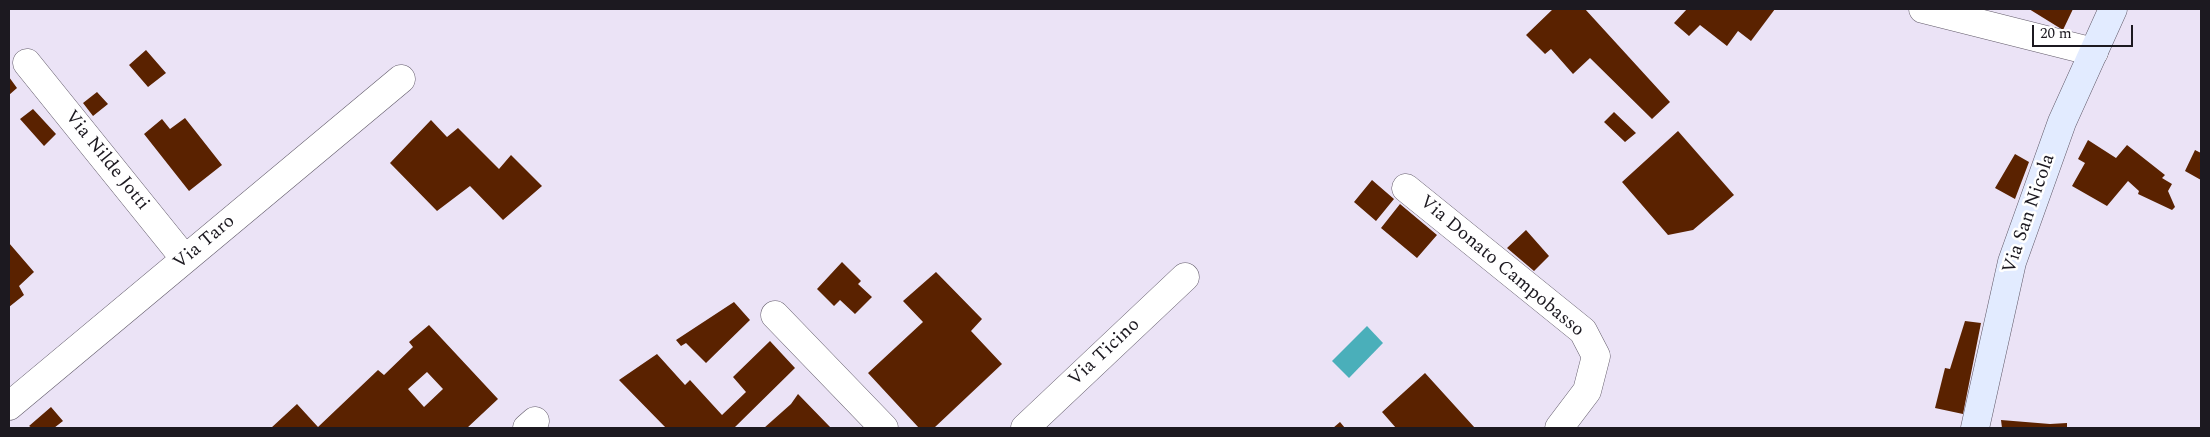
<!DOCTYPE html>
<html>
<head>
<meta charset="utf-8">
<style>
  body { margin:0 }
  #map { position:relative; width:2210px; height:437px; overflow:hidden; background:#ebe3f6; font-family:Spectral,serif }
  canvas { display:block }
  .frame { position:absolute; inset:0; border:10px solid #1c1920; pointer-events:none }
  .scale { position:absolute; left:2032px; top:25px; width:101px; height:22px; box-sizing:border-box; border:2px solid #1c1920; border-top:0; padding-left:6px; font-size:15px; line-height:18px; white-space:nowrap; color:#1c1920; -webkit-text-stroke:4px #fff; paint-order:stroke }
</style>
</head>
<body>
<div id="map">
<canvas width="2210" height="437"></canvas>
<div class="frame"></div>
<div class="scale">20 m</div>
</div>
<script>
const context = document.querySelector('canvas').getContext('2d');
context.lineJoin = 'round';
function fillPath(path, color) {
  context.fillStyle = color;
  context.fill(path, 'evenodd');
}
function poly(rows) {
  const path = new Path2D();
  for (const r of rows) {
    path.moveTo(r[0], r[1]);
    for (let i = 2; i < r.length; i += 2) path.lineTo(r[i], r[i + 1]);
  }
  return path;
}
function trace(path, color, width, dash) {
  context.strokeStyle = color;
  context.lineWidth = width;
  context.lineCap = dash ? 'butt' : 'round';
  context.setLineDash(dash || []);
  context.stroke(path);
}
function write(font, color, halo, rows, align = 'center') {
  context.font = font + ' Spectral,serif';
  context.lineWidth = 5;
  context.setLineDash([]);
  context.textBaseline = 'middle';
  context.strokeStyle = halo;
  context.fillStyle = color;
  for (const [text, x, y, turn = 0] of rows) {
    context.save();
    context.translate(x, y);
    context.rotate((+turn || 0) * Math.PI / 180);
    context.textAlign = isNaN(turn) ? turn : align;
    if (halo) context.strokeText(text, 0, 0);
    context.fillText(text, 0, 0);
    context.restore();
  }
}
fillPath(poly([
  [1367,326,1383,343,1349,378,1332,361]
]), '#4aafba');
fillPath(poly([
  [1553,9,1585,9,1670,102,1652,119,1590,58,1573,74,1551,49,1545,54,1526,35],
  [1687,9,1775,9,1751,41,1738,31,1727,46,1700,25,1689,36,1674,23],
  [2029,9,2073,9,2063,30],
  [146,50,166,73,148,87,129,65],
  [9,77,17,88,9,95],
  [97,92,108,104,93,116,83,103],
  [33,109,56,134,44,146,20,119],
  [1614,112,1636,133,1625,142,1604,122],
  [185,118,222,165,189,191,144,134,162,119,170,129],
  [431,120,447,137,458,128,499,169,511,155,542,186,503,220,470,186,437,211,390,163],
  [1678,131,1734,195,1693,230,1668,235,1622,182],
  [2088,140,2116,158,2127,145,2165,175,2162,178,2172,184,2168,191,2175,207,2172,210,2138,194,2139,191,2128,181,2107,206,2072,186,2085,163,2078,159],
  [2195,150,2201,153,2201,180,2185,171],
  [2015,154,2029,162,2015,199,1995,188],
  [1372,180,1394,199,1376,221,1354,202],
  [1400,204,1437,235,1417,258,1381,228],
  [1526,230,1549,256,1534,271,1507,248],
  [9,243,34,272,19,286,24,295,9,307],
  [842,262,861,281,858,284,872,297,855,314,840,300,834,306,817,289],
  [936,272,982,319,971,331,1002,364,934,428,919,428,868,373,923,322,903,301],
  [734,302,750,320,706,363,686,343,681,346,676,340],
  [1965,321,1981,323,1963,414,1935,408,1945,368,1950,369],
  [429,325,498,399,467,428,271,428,297,404,318,427,378,370,384,375,413,347,409,342],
  [427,372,443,389,424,407,408,389],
  [770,341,795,368,734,428,666,428,619,380,657,354,685,385,690,380,722,415,746,392,733,377],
  [1425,373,1475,428,1396,428,1382,412],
  [798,394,831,428,764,428,791,404],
  [51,407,63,421,54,428,32,428,29,426],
  [2001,420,2050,424,2067,423,2067,428,2002,428],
  [1340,422,1345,428,1333,428]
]), '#5a2200');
const street = poly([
  [1923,9,2094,52],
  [27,63,185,259],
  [1406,188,1583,331,1596,356,1587,391,1559,428],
  [775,315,884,428],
  [9,406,401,79],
  [527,428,535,421],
  [1025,428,1185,277]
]);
const secondary = poly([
  [1975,428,2012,262,2062,122,2113,9]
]);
trace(street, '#615a69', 29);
trace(secondary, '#615a69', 29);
trace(street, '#fff', 28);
trace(secondary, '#e2ebff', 28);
write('19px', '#1c1920', '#fff', [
  ["Via Nilde Jotti",106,161,51],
  ["Via San Nicola",2030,214,-71],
  ["Via Taro",205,243,-40],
  ["Via Donato Campobasso",1501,267,40],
  ["Via Ticino",1105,353,-43]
]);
</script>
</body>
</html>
